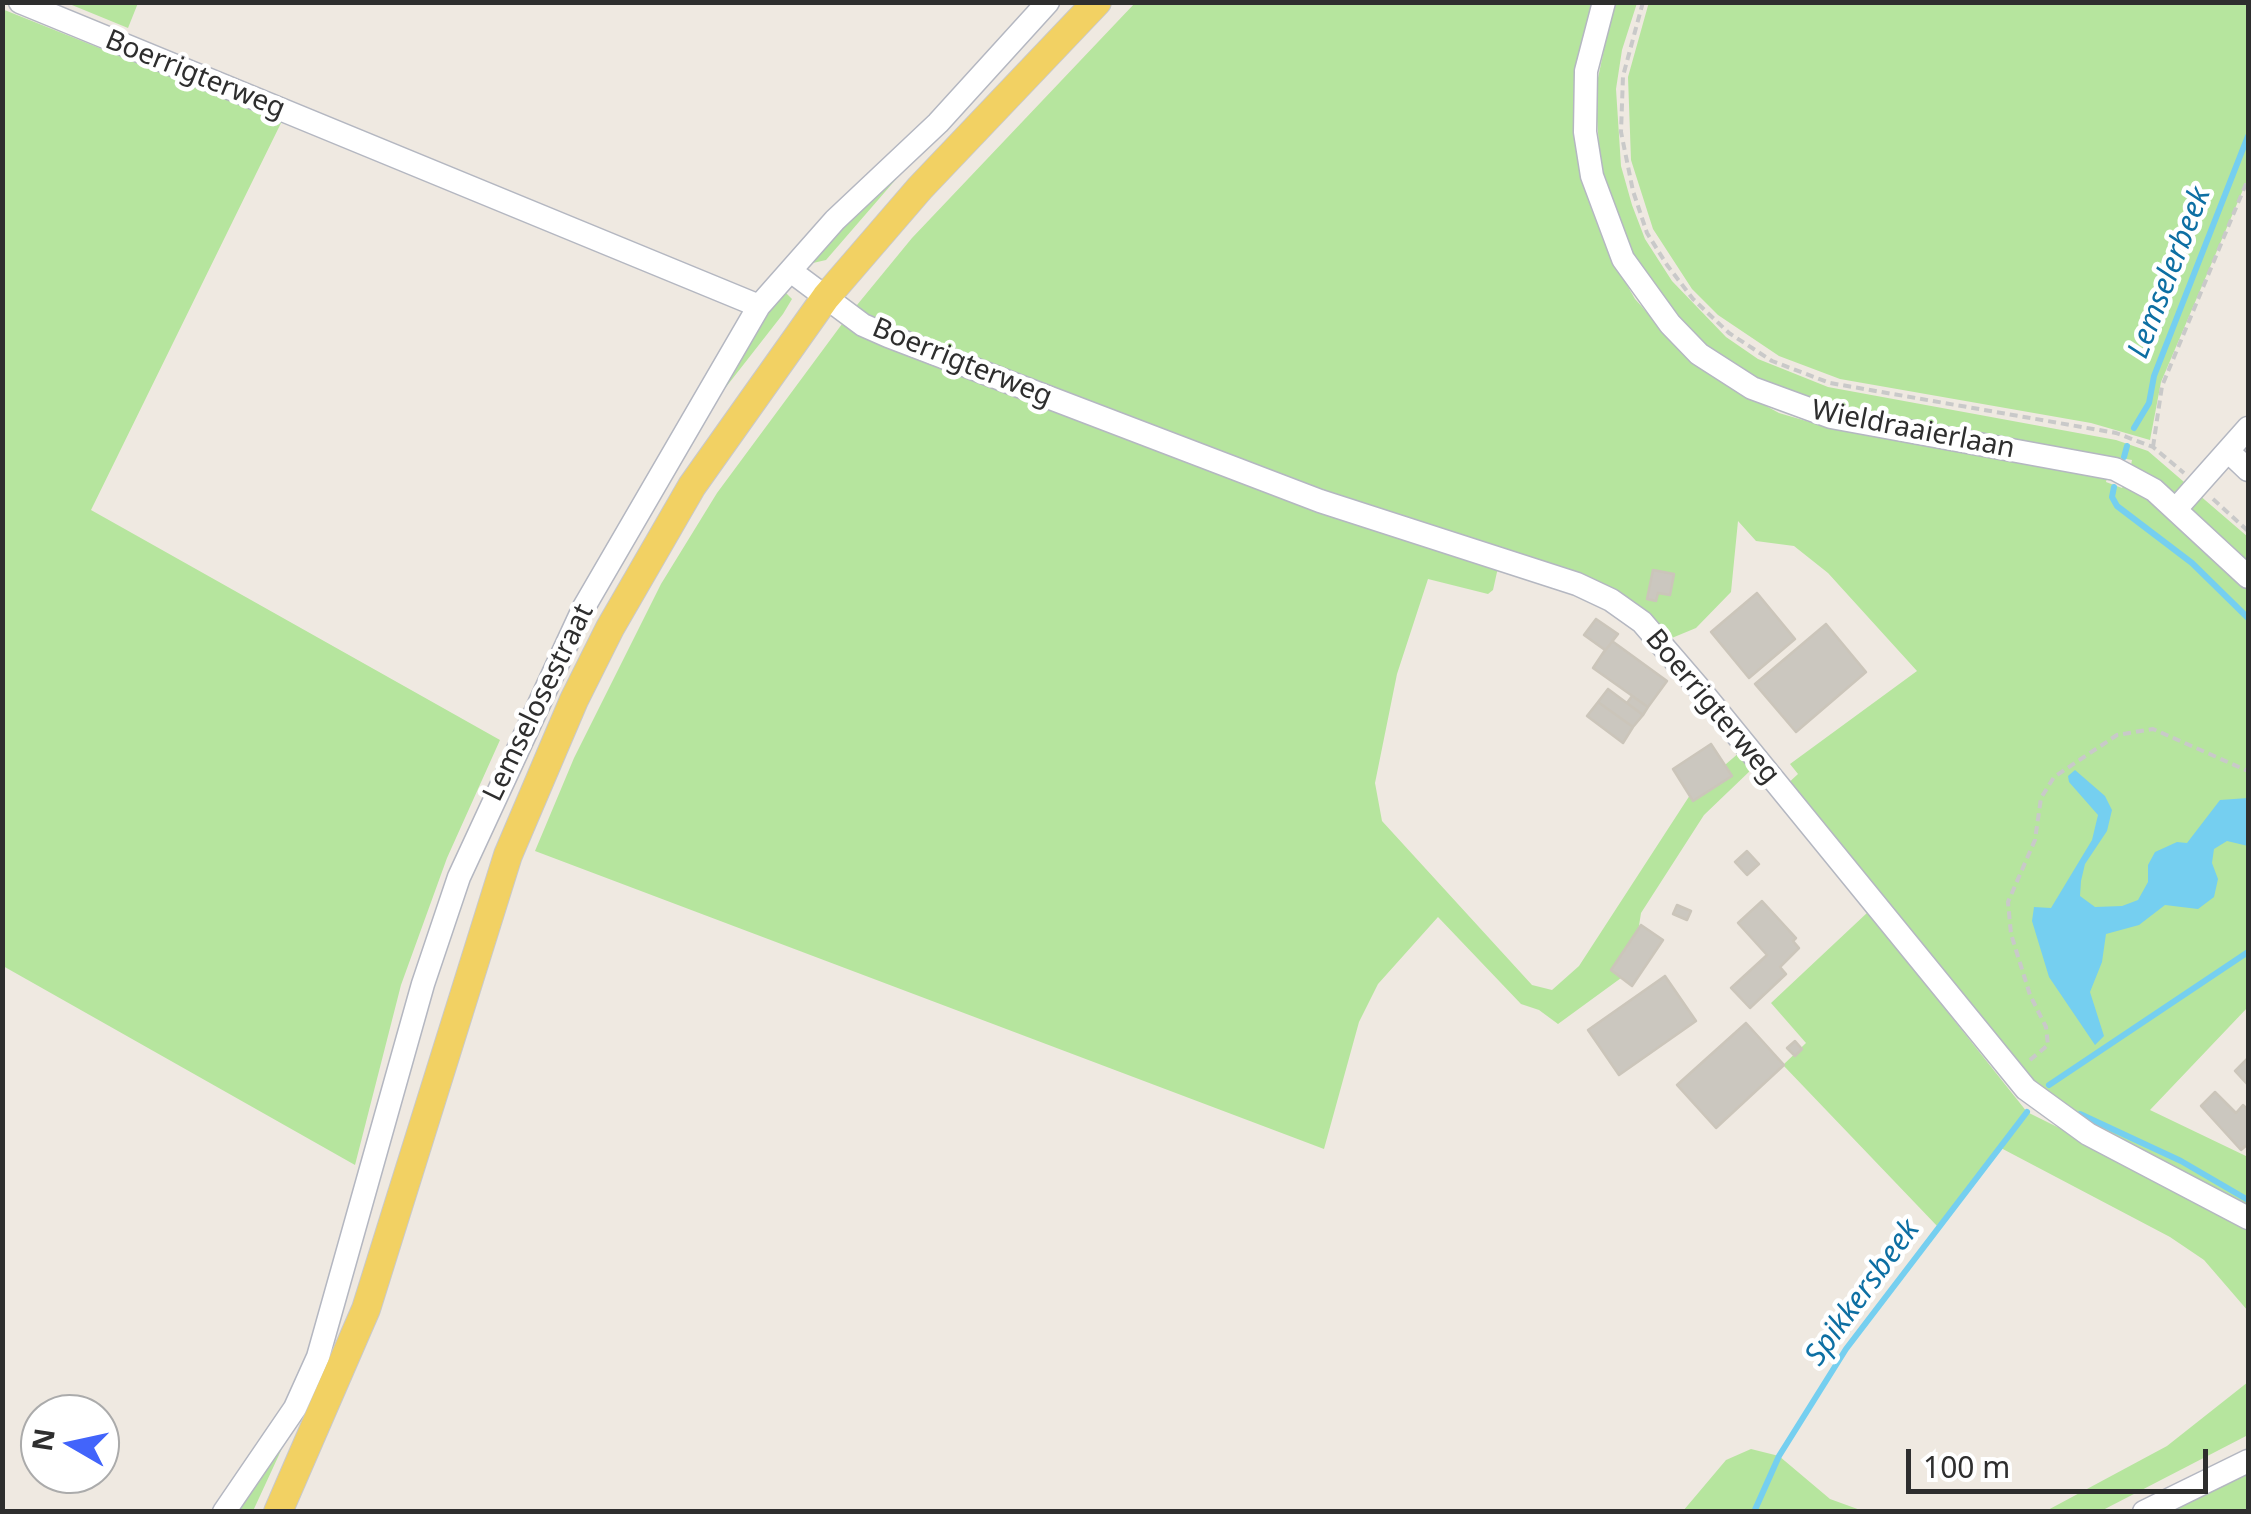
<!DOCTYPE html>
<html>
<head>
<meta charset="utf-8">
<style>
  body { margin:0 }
  #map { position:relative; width:2251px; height:1514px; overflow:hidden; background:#efe9e1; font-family:"Noto Sans",sans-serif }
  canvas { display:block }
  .frame { position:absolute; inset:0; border:5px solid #2e2e2e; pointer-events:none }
  .north { position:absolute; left:20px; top:1394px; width:100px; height:100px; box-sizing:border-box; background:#fff; border:2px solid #ababab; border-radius:50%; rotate:279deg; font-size:28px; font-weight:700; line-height:40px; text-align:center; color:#2e2e2e }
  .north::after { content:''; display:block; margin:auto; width:35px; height:45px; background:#4264fb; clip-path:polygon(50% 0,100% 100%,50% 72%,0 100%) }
  .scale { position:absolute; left:1906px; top:1449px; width:302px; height:45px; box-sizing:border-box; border:5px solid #2e2e2e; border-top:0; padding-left:12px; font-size:30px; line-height:35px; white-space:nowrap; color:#2e2e2e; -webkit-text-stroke:8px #fff; paint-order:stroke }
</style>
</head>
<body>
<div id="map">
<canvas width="2251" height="1514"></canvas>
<div class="frame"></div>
<div class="north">N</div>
<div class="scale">100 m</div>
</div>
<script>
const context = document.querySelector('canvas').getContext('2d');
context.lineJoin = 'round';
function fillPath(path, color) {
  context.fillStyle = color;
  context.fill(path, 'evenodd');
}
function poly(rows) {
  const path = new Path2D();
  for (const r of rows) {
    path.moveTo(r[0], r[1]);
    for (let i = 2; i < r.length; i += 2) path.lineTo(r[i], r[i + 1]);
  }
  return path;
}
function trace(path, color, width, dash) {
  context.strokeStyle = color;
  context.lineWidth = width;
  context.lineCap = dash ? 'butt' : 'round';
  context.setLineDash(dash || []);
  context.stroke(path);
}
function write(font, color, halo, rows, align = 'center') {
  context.font = font + ' "Noto Sans",sans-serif';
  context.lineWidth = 9;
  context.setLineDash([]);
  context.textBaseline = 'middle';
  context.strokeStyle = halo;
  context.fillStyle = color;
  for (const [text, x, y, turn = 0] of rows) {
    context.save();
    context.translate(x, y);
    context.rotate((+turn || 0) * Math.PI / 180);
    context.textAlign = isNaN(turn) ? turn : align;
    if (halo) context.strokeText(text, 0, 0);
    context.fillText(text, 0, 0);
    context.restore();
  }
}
fillPath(poly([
  [1649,2,2248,3,2248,178,2161,382,2150,440,2091,423,1840,379,1779,356,1718,315,1692,289,1653,229,1631,160,1628,77],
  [67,3,138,2,138,3,128,28],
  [1135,3,1593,3,1578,149,1587,197,1607,250,1635,299,1676,345,1724,383,1779,413,1830,428,2107,478,2106,482,2122,488,2124,484,2150,500,2248,590,2248,1007,2150,1110,2248,1157,2248,1212,2047,1100,1785,786,1798,774,1790,764,1917,671,1828,573,1794,546,1756,541,1738,521,1731,592,1696,628,1667,640,1649,622,857,312,857,305,912,238],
  [1614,3,1637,3,1622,50,1616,89,1621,166,1632,205,1645,239,1672,281,1726,337,1758,359,1828,387,2116,440,2148,451,2248,537,2248,565,2151,476,2131,465,2132,460,1847,412,1767,386,1704,345,1676,317,1626,246,1601,173,1595,92],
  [2,9,282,121,91,510,500,740,447,858,401,985,355,1165,3,966],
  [930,140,826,260,813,263,811,259],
  [784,291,792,299,783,314,701,419,750,332],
  [842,324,1047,404,1499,563,1493,590,1488,594,1428,579,1397,674,1375,783,1382,821,1532,985,1552,990,1579,966,1690,795,1740,752,1753,768,1704,815,1641,913,1632,970,1558,1024,1539,1010,1521,1004,1438,917,1378,984,1359,1022,1324,1149,535,851,574,758,661,584,717,493],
  [1868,912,2027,1112,2231,1213,2248,1230,2248,1311,2204,1260,2170,1237,1999,1147,1938,1227,1783,1065,1806,1043,1771,1003],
  [2248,1382,2248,1435,2101,1511,2046,1511,2167,1446],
  [303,1403,253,1511,231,1512],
  [1751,1449,1779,1456,1830,1499,1863,1511,1683,1511,1726,1460],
  [2248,1468,2248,1511,2162,1512]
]), '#b6e59e');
fillPath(poly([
  [2075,770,2105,796,2112,810,2107,831,2085,864,2081,881,2080,896,2095,907,2122,906,2138,900,2148,882,2148,865,2155,852,2177,842,2187,843,2220,800,2248,798,2248,846,2227,841,2214,849,2212,863,2218,879,2214,897,2198,909,2165,905,2139,925,2106,934,2102,962,2090,992,2104,1036,2095,1045,2049,977,2032,921,2034,907,2051,908,2092,840,2098,815,2069,782,2068,776]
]), '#75cff0');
trace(poly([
  [2134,428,2149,403,2154,376,2248,136],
  [2124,457,2127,446],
  [2114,487,2112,497,2117,506,2192,563,2248,618],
  [2049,1085,2248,952],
  [2080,1114,2181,1161,2248,1200],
  [1754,1512,1779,1456,1846,1349,2027,1112]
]), '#75cff0', 6);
const building = poly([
  [1653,570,1674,574,1670,595,1658,593,1656,601,1647,599,1653,570],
  [1757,593,1795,639,1749,678,1711,632,1757,593],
  [1596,619,1618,634,1601,656,1605,650,1584,635,1596,619],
  [1826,624,1866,672,1796,732,1755,684,1826,624],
  [1618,634,1612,641,1667,681,1648,707,1593,668,1601,656,1618,634],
  [1608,689,1643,715,1633,727,1598,702,1608,689],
  [1632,696,1648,707,1643,715,1627,703,1632,696],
  [1598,702,1633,727,1623,743,1587,716,1598,702],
  [1711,744,1732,776,1693,801,1673,769,1711,744],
  [1747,851,1759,864,1747,875,1735,862,1747,851],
  [1762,901,1796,938,1793,941,1799,948,1780,967,1786,974,1750,1008,1731,988,1767,955,1738,923,1762,901],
  [1677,905,1691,911,1687,920,1673,914,1677,905],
  [1641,925,1663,940,1632,986,1611,970,1641,925],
  [1665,976,1696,1021,1619,1075,1588,1030,1665,976],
  [1746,1023,1784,1065,1716,1128,1677,1085,1746,1023],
  [1795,1041,1802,1049,1795,1056,1787,1048,1795,1041],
  [2248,1058,2248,1085,2235,1071,2248,1058],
  [2215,1092,2236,1113,2243,1105,2248,1110,2248,1144,2241,1150,2201,1106,2215,1092]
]);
fillPath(building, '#cbc7bf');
trace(building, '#cbc5ba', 2.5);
const minor = poly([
  [20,2,759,306],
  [1604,2,1586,71,1585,132,1592,176,1623,259,1670,324,1699,354,1752,388,1831,417,2115,469,2154,490,2248,577],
  [792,272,863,325,888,336,1320,501,1577,584,1611,600,1642,622,1698,687,2026,1089,2088,1134,2248,1218],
  [2228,451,2248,470],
  [2176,509,2248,428],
  [224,1512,295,1408,318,1357,423,984,459,877,584,607,759,306,835,220,938,123,1048,2],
  [2144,1512,2248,1461]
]);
const major = poly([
  [278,1512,366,1309,508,855,574,700,610,628,692,486,826,297,920,188,1097,2]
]);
trace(minor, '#b4b7c1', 25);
trace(major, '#c9c9c9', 30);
trace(poly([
  [1643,2,1623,76,1621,132,1633,191,1647,233,1667,265,1693,299,1729,333,1772,361,1830,383,2116,433,2153,447,2184,473],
  [2153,447,2162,386,2248,179],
  [2213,499,2248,531],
  [2030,1060,2048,1045,2046,1027,2030,995,2011,934,2008,902,2035,840,2041,798,2054,777,2117,735,2153,729,2248,771]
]), '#c9c9c9', 4, [8, 5]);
trace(minor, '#fff', 22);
trace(major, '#f2d163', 28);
write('28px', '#2e2e2e', '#fff', [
  ["Boerrigterweg",195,75,22],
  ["Boerrigterweg",962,363,22],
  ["Wieldraaierlaan",1913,430,11],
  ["Lemselosestraat",539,703,-64],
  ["Boerrigterweg",1712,707,50]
]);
write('italic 30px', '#0d6fa3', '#fff', [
  ["Lemselerbeek",2170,273,-69],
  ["Spikkersbeek",1863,1293,-54]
]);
</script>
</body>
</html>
